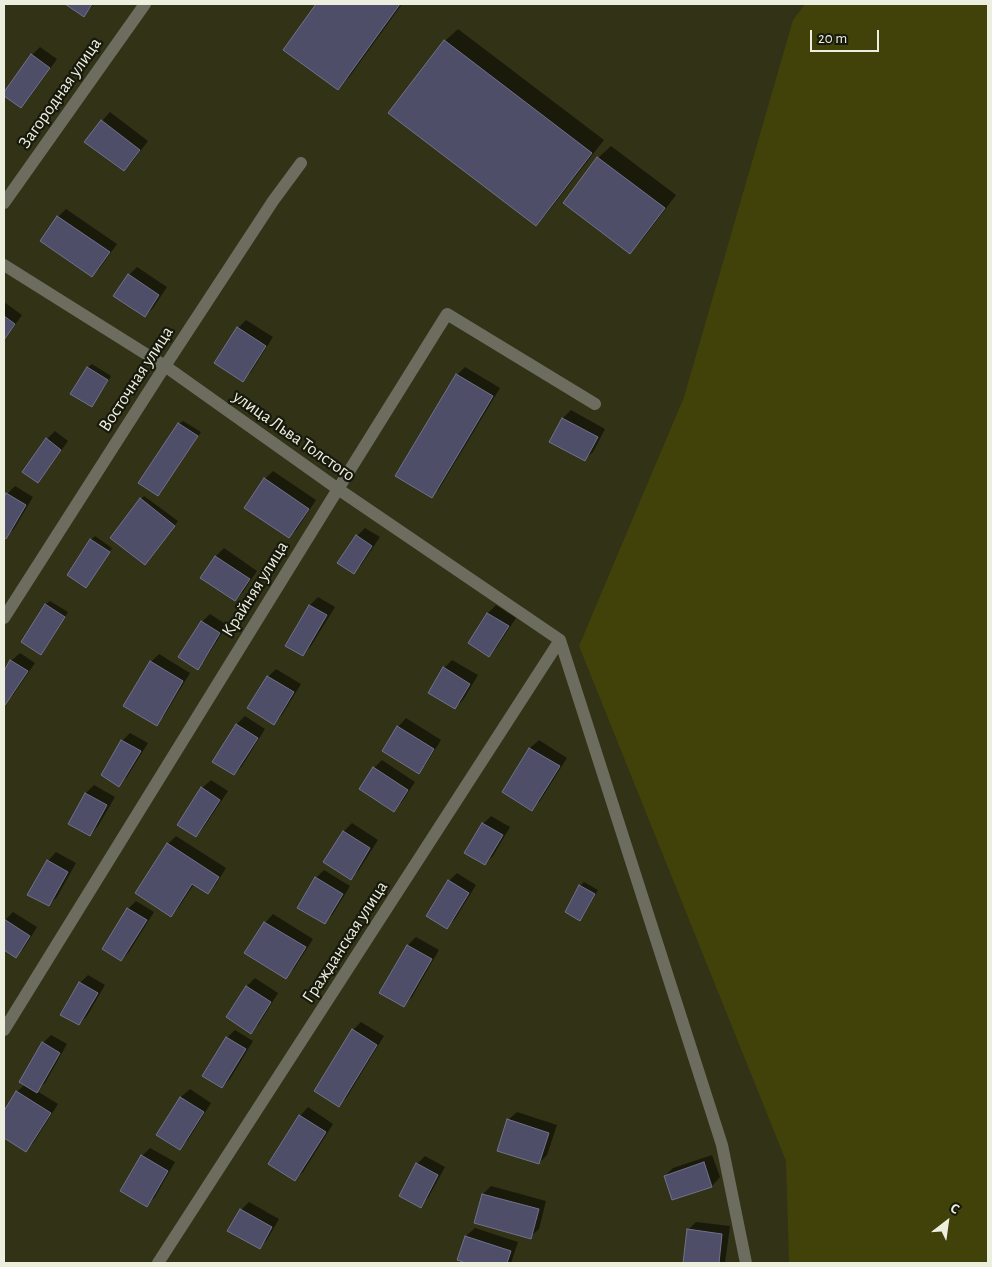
<!DOCTYPE html>
<html>
<head>
<meta charset="utf-8">
<style>
  body { margin:0 }
  #map { position:relative; width:992px; height:1267px; overflow:hidden; background:#313216; font-family:"Alegreya Sans",sans-serif }
  canvas { display:block }
  .frame { position:absolute; inset:0; border:5px solid #edefde; pointer-events:none }
  .north { position:absolute; left:922px; top:1197px; width:50px; height:50px; -webkit-text-stroke:4px #18190d; paint-order:stroke; rotate:30deg; font-size:14px; font-weight:700; line-height:20px; text-align:center; color:#edefde }
  .north::after { content:''; display:block; margin:auto; width:18px; height:22px; background:#edefde; clip-path:polygon(50% 0,100% 100%,50% 72%,0 100%) }
  .scale { position:absolute; left:810px; top:30px; width:69px; height:22px; box-sizing:border-box; border:2px solid #edefde; border-top:0; padding-left:6px; font-size:15px; line-height:18px; white-space:nowrap; color:#edefde; -webkit-text-stroke:4px #18190d; paint-order:stroke }
</style>
</head>
<body>
<div id="map">
<canvas width="992" height="1267"></canvas>
<div class="frame"></div>
<div class="north">С</div>
<div class="scale">20 m</div>
</div>
<script>
const context = document.querySelector('canvas').getContext('2d');
context.lineJoin = 'round';
function fillPath(path, color) {
  context.fillStyle = color;
  context.fill(path, 'evenodd');
}
function poly(rows) {
  const path = new Path2D();
  for (const r of rows) {
    path.moveTo(r[0], r[1]);
    for (let i = 2; i < r.length; i += 2) path.lineTo(r[i], r[i + 1]);
  }
  return path;
}
function trace(path, color, width, dash) {
  context.strokeStyle = color;
  context.lineWidth = width;
  context.lineCap = dash ? 'butt' : 'round';
  context.setLineDash(dash || []);
  context.stroke(path);
}
function write(font, color, halo, rows, align = 'center') {
  context.font = font + ' "Alegreya Sans",sans-serif';
  context.lineWidth = 4.5;
  context.setLineDash([]);
  context.textBaseline = 'middle';
  context.strokeStyle = halo;
  context.fillStyle = color;
  for (const [text, x, y, turn = 0] of rows) {
    context.save();
    context.translate(x, y);
    context.rotate((+turn || 0) * Math.PI / 180);
    context.textAlign = isNaN(turn) ? turn : align;
    if (halo) context.strokeText(text, 0, 0);
    context.fillText(text, 0, 0);
    context.restore();
  }
}
fillPath(poly([
  [805,4,988,4,988,1263,789,1263,786,1161,579,646,684,397,793,20]
]), '#41410a');
fillPath(poly([
  [67,4,94,4,84,15],
  [318,4,402,4,350,76,338,88,285,50],
  [458,29,604,140,548,212,536,225,390,113,445,41],
  [40,47,57,59,29,98,21,106,4,94,32,55],
  [110,112,148,141,132,162,124,170,86,141,102,121],
  [611,146,676,195,642,240,630,252,565,203,598,158],
  [66,209,117,244,100,268,92,276,58,217],
  [137,267,167,287,153,308,145,316,129,275],
  [4,302,22,315,8,335,4,340],
  [246,320,273,337,251,372,243,380,238,328],
  [92,364,111,376,95,402,92,406,72,394,88,367],
  [465,367,500,388,439,489,431,497,457,375],
  [571,410,605,429,593,452,584,460,550,441,563,418],
  [183,421,201,432,161,491,179,424],
  [55,431,68,441,45,473,37,481,47,439],
  [273,471,316,500,297,529,289,537,265,479],
  [15,486,33,497,14,529,6,537,4,536,4,500,7,494],
  [144,496,178,521,149,560,141,499],
  [365,528,380,537,362,564,354,573,339,563,357,536],
  [95,536,112,548,90,582,86,586,91,540],
  [224,548,257,571,243,592,235,600,202,577,216,556],
  [318,597,335,607,311,646,303,655,287,645,310,605],
  [50,601,68,612,45,649,41,653,23,642,46,604],
  [496,605,516,618,497,647,489,655,469,643,488,613],
  [210,614,227,625,205,660,197,668,202,622],
  [20,653,35,663,13,695,5,703,4,703,4,673,11,661],
  [159,654,190,673,164,716,156,724,151,662],
  [452,660,478,675,463,700,455,708,444,668],
  [276,669,301,684,282,715,274,723,249,708,268,677],
  [245,716,265,729,242,766,234,774,214,761,237,724],
  [406,718,441,740,426,764,418,772,384,750,398,727],
  [130,733,148,743,127,777,119,785,122,741],
  [539,740,567,758,540,801,532,809,504,792,530,748],
  [382,760,415,782,402,802,393,810,374,768],
  [211,780,228,791,204,827,196,836,202,788],
  [94,785,115,797,98,826,90,835,70,823,86,793],
  [491,816,510,827,493,856,485,864,483,824],
  [352,823,378,840,359,870,351,878,324,862,344,831],
  [176,836,226,868,216,884,207,892,194,884,179,907,171,915,168,844],
  [56,852,76,863,57,897,49,905,48,861],
  [324,870,350,886,333,914,325,923,316,878],
  [457,873,476,885,455,919,447,927,449,881],
  [584,882,598,890,584,915,580,919,567,911,580,886],
  [136,901,154,912,129,952,121,960,128,909],
  [13,912,37,927,24,948,16,956,4,949,4,921],
  [273,914,313,939,294,969,286,977,265,923],
  [416,937,439,950,412,997,404,1005,381,992,408,945],
  [88,975,105,985,87,1016,79,1024,80,983],
  [255,978,278,993,259,1024,251,1032,247,986],
  [361,1022,384,1036,347,1097,339,1105,353,1030],
  [235,1030,253,1041,230,1079,222,1087,227,1038],
  [51,1035,67,1044,45,1083,37,1091,58,1104,34,1142,26,1150,4,1136,4,1113,17,1092,25,1084,43,1043],
  [190,1089,211,1103,188,1140,180,1148,158,1135,181,1097],
  [308,1107,333,1124,303,1172,294,1180,269,1164,300,1116],
  [517,1112,557,1125,547,1155,539,1163,508,1120],
  [150,1148,175,1162,155,1197,147,1205,122,1190,142,1156],
  [712,1155,720,1177,712,1186,673,1199,665,1176,673,1168],
  [425,1156,445,1167,428,1198,420,1206,417,1164],
  [491,1186,546,1201,539,1229,530,1237,475,1222,483,1194],
  [249,1202,279,1219,267,1240,259,1248,241,1210],
  [696,1222,730,1226,725,1263,684,1263,688,1230],
  [475,1228,518,1242,511,1263,470,1263,459,1260,466,1236]
]), '#0007');
const building = poly([
  [65,4,92,4,84,17,65,4],
  [316,4,400,4,338,90,283,50,316,4],
  [444,40,592,153,536,226,388,113,444,40],
  [31,54,50,68,21,108,4,96,4,92,31,54],
  [101,120,140,150,124,171,84,142,101,120],
  [597,157,665,208,630,254,563,203,597,157],
  [57,216,110,252,92,277,40,241,57,216],
  [128,274,159,295,145,317,113,296,128,274],
  [4,316,15,324,4,340,4,316],
  [237,327,266,346,243,382,214,363,237,327],
  [87,367,108,380,92,407,70,394,87,367],
  [456,374,493,396,432,498,395,476,456,374],
  [562,418,598,437,585,461,549,442,562,418],
  [178,423,198,436,158,496,138,483,178,423],
  [46,438,61,450,38,483,22,472,46,438],
  [264,478,309,509,289,538,244,508,264,478],
  [6,493,26,505,6,539,4,538,4,497,6,493],
  [140,498,175,526,145,565,110,538,140,498],
  [356,535,372,546,354,574,337,563,356,535],
  [90,539,110,552,86,588,67,575,90,539],
  [215,556,250,579,235,601,200,578,215,556],
  [45,604,65,617,41,655,21,642,45,604],
  [309,605,327,615,303,656,285,646,309,605],
  [487,613,509,626,489,657,468,643,487,613],
  [201,621,220,633,198,670,178,657,201,621],
  [10,660,28,671,5,705,4,704,4,671,10,660],
  [150,661,183,681,157,726,123,706,150,661],
  [443,667,470,684,455,709,428,693,443,667],
  [267,676,294,692,274,725,247,708,267,676],
  [236,724,258,738,234,775,212,762,236,724],
  [397,726,434,749,419,774,382,751,397,726],
  [121,740,141,751,119,787,101,775,121,740],
  [529,748,560,766,532,811,502,792,529,748],
  [373,767,408,790,394,812,359,789,373,767],
  [201,787,220,800,196,837,177,825,201,787],
  [85,793,107,805,90,836,68,824,85,793],
  [482,823,503,835,485,865,464,853,482,823],
  [343,831,370,848,351,880,323,862,343,831],
  [167,843,219,877,208,894,192,884,171,917,135,893,167,843],
  [47,860,68,872,49,906,27,895,47,860],
  [315,877,343,894,325,924,297,908,315,877],
  [448,880,469,893,447,929,426,916,448,880],
  [579,885,595,894,580,921,565,912,579,885],
  [127,908,147,920,121,961,102,949,127,908],
  [4,919,30,936,16,958,4,950,4,919],
  [264,922,306,947,286,979,244,953,264,922],
  [407,945,432,959,404,1007,379,993,407,945],
  [79,982,98,993,79,1025,60,1015,79,982],
  [246,986,271,1002,251,1034,226,1017,246,986],
  [352,1029,377,1045,339,1107,314,1091,352,1029],
  [226,1037,246,1049,222,1088,202,1076,226,1037],
  [42,1042,60,1053,37,1093,19,1082,42,1042],
  [16,1091,51,1113,26,1152,4,1138,4,1111,16,1091],
  [180,1097,204,1112,180,1150,156,1135,180,1097],
  [299,1115,326,1132,295,1181,268,1164,299,1115],
  [507,1119,549,1133,539,1164,497,1151,507,1119],
  [141,1155,168,1171,147,1207,120,1191,141,1155],
  [704,1162,712,1187,672,1200,664,1176,704,1162],
  [416,1163,438,1175,421,1208,399,1196,416,1163],
  [482,1194,539,1209,531,1239,474,1223,482,1194],
  [240,1209,272,1227,260,1249,227,1231,240,1209],
  [687,1229,722,1234,719,1263,683,1263,687,1229],
  [465,1236,511,1251,507,1263,466,1263,457,1260,465,1236]
]);
fillPath(building, '#4e4e69');
trace(building, '#71718e', 1);
trace(poly([
  [4,203,145,4],
  [4,265,165,366,338,489,560,640],
  [4,618,165,366,273,201,301,163],
  [560,640,722,1145,746,1263],
  [4,1030,338,489,447,314,595,404],
  [158,1263,560,640]
]), '#6c6d5f', 12);
write('18px', '#edefde', '#18190d', [
  ["Загородная улица",60,93,-55],
  ["Восточная улица",136,379,-57],
  ["улица Льва Толстого",294,436,35],
  ["Крайняя улица",255,589,-58],
  ["Гражданская улица",345,942,-57]
]);
</script>
</body>
</html>
